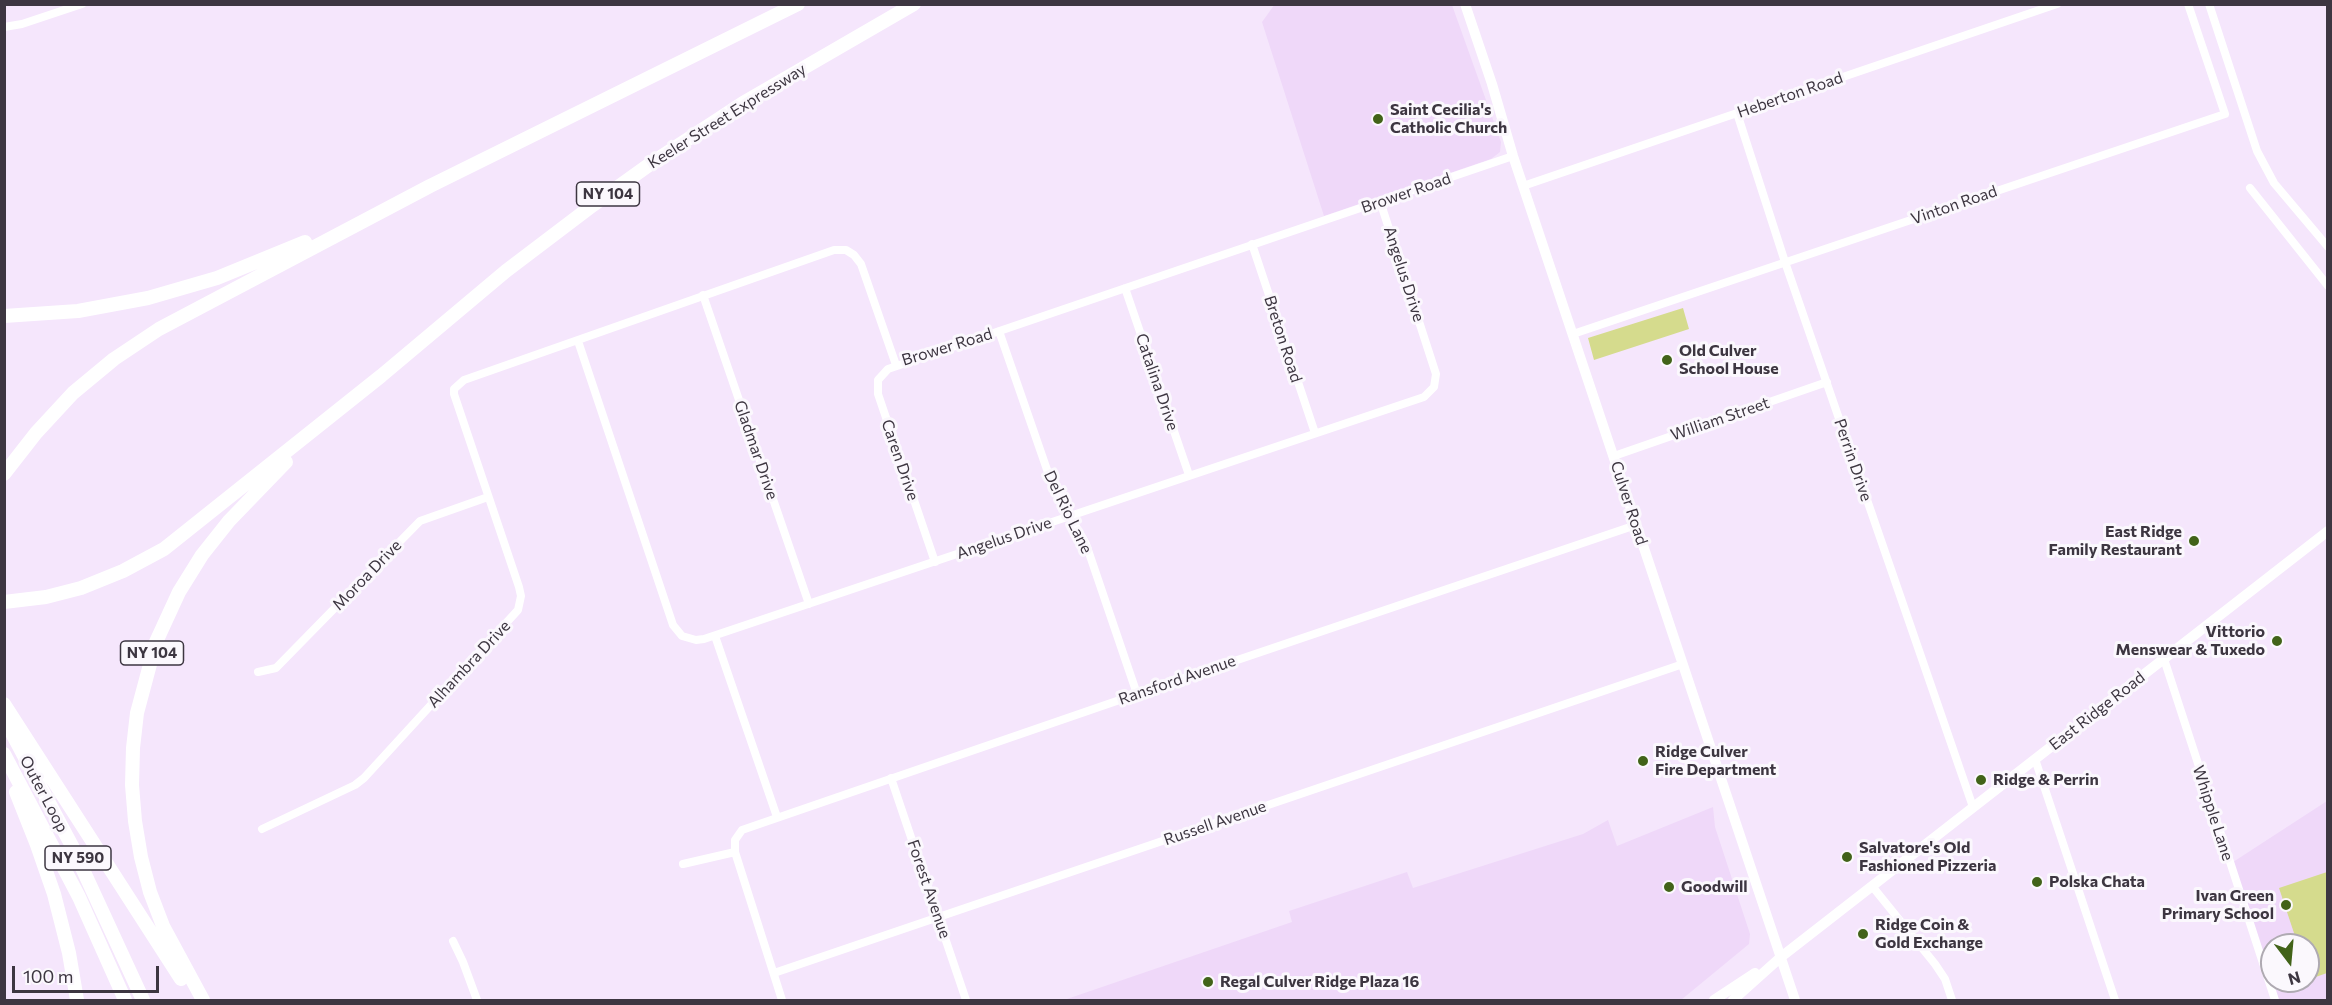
<!DOCTYPE html>
<html>
<head>
<meta charset="utf-8">
<style>
  body { margin:0 }
  #map { position:relative; width:2332px; height:1005px; overflow:hidden; background:#f5e6fc; font-family:Commissioner,sans-serif }
  canvas { display:block }
  .frame { position:absolute; inset:0; border:6px solid #3d3641; pointer-events:none }
  .north { position:absolute; left:2260px; top:933px; width:60px; height:60px; box-sizing:border-box; background:#fbf8fd; border:2px solid #afaab2; border-radius:50%; rotate:164deg; font-size:16px; font-weight:700; line-height:24px; text-align:center; color:#3d3641 }
  .north::after { content:''; display:block; margin:auto; width:21px; height:27px; background:#426319; clip-path:polygon(50% 0,100% 100%,50% 72%,0 100%) }
  .scale { position:absolute; left:12px; top:966px; width:147px; height:27px; box-sizing:border-box; border:3px solid #3d3641; border-top:0; padding-left:8px; font-size:18px; line-height:21px; white-space:nowrap; color:#3d3641; -webkit-text-stroke:4px #fbf8fd; paint-order:stroke }
</style>
</head>
<body>
<div id="map">
<canvas width="2332" height="1005"></canvas>
<div class="frame"></div>
<div class="north">N</div>
<div class="scale">100 m</div>
</div>
<script>
const context = document.querySelector('canvas').getContext('2d');
context.lineJoin = 'round';
function fillPath(path, color) {
  context.fillStyle = color;
  context.fill(path, 'evenodd');
}
function poly(rows) {
  const path = new Path2D();
  for (const r of rows) {
    path.moveTo(r[0], r[1]);
    for (let i = 2; i < r.length; i += 2) path.lineTo(r[i], r[i + 1]);
  }
  return path;
}
function trace(path, color, width, dash) {
  context.strokeStyle = color;
  context.lineWidth = width;
  context.lineCap = dash ? 'butt' : 'round';
  context.setLineDash(dash || []);
  context.stroke(path);
}
function write(font, color, halo, rows, align = 'center') {
  context.font = font + ' Commissioner,sans-serif';
  context.lineWidth = 6;
  context.setLineDash([]);
  context.textBaseline = 'middle';
  context.strokeStyle = halo;
  context.fillStyle = color;
  for (const [text, x, y, turn = 0] of rows) {
    context.save();
    context.translate(x, y);
    context.rotate((+turn || 0) * Math.PI / 180);
    context.textAlign = isNaN(turn) ? turn : align;
    if (halo) context.strokeText(text, 0, 0);
    context.fillText(text, 0, 0);
    context.restore();
  }
}
fillPath(poly([
  [1275,4,1452,5,1501,142,1500,152,1491,159,1324,216,1262,22],
  [2327,801,2327,1000,2275,1000,2230,864],
  [2272,945,2308,945,2308,981,2272,981],
  [1713,807,1715,827,1750,934,1749,944,1681,1000,1064,1000,1292,922,1289,911,1407,872,1413,888,1583,834,1608,820,1617,846]
]), '#efd8f9');
fillPath(poly([
  [1683,308,1689,329,1594,360,1588,338],
  [2327,872,2327,973,2310,979,2308,945,2298,945,2279,888]
]), '#d5db8d');
trace(poly([
  [2209,4,2257,151,2274,183,2328,247],
  [4,27,22,24,82,4],
  [1737,113,1785,262,1973,807],
  [1523,186,2057,4],
  [2250,188,2328,286],
  [1252,244,1315,433],
  [1125,288,1189,475],
  [703,295,809,604],
  [999,331,1053,487,1086,544,1137,694],
  [1573,334,2225,114,2188,4],
  [578,341,673,625,682,636,696,640,704,639,1424,397,1434,387,1436,374,1380,201],
  [1614,456,1827,382],
  [935,562,878,394,878,380,888,369,1513,156],
  [715,636,777,817],
  [2164,659,2275,1000],
  [258,672,276,668,420,521,488,497],
  [2035,759,2115,1000],
  [891,778,966,1000],
  [262,829,355,785,364,778,518,610,521,596,519,587,454,394,454,389,464,380,834,250,846,250,854,255,861,264,896,365],
  [683,864,735,852],
  [1872,886,1935,964,1945,979,1952,1000],
  [453,941,463,962,477,1000],
  [774,973,1683,664],
  [782,1000,735,852,735,840,742,830,1137,694,1636,525]
]), '#fff', 8);
trace(poly([
  [1465,4,1492,84,1513,156,1795,1000],
  [1714,1000,1755,973],
  [1733,1000,1781,957,2328,531]
]), '#fff', 10);
trace(poly([
  [4,316,78,311,148,298,217,278,305,242],
  [4,474,36,433,73,393,114,359,159,329,430,186,798,4],
  [4,602,46,597,81,588,123,571,164,549,381,376,506,271,593,205,653,162,743,103,914,4],
  [4,704,181,979],
  [5,720,72,846,143,1000],
  [4,754,79,897,125,1000],
  [16,792,37,845,54,894,69,953,77,1000],
  [203,1000,163,926,150,892,141,857,135,821,132,785,133,748,137,713,156,642,179,592,202,555,229,521,286,462]
]), '#fff', 14);
for (const [x, y, r, color] of [
  [1378,119,6,"#426319"],
  [1667,360,6,"#426319"],
  [2194,541,6,"#426319"],
  [2277,641,6,"#426319"],
  [1643,761,6,"#426319"],
  [1981,780,6,"#426319"],
  [1847,857,6,"#426319"],
  [2037,882,6,"#426319"],
  [1669,887,6,"#426319"],
  [2286,905,6,"#426319"],
  [1863,934,6,"#426319"],
  [1208,982,6,"#426319"]
]) {
  const dot = new Path2D();
  dot.arc(x, y, r, 0, 2 * Math.PI);
  context.fillStyle = color;
  context.fill(dot);
  trace(dot, '#fbf8fd', 2);
}
for (const [x, y, w] of [
  [608,194,63],
  [152,653,63],
  [78,858,66]
]) {
  const box = new Path2D();
  box.roundRect(x - w / 2, y - 12, w, 24, 4.5);
  context.fillStyle = '#fbf8fd';
  context.fill(box);
  trace(box, '#3d3641', 1.5);
}
write('bold 15px', '#3d3641', null, [
  ["NY 104",608,194],
  ["NY 104",152,653],
  ["NY 590",78,858]
]);
write('16px', '#3d3641', '#fbf8fd', [
  ["Heberton Road",1790,95,-19],
  ["Keeler Street Expressway",727,116,-32],
  ["Brower Road",1406,193,-19],
  ["Vinton Road",1954,205,-19],
  ["Angelus Drive",1404,274,72],
  ["Breton Road",1283,339,72],
  ["Brower Road",947,347,-17],
  ["Catalina Drive",1157,382,71],
  ["William Street",1720,419,-19],
  ["Gladmar Drive",756,450,71],
  ["Caren Drive",900,460,71],
  ["Perrin Drive",1853,460,71],
  ["Culver Road",1629,503,72],
  ["Del Rio Lane",1068,512,64],
  ["Angelus Drive",1004,538,-19],
  ["Moroa Drive",367,575,-46],
  ["Alhambra Drive",469,664,-47],
  ["Ransford Avenue",1177,680,-19],
  ["East Ridge Road",2097,711,-38],
  ["Outer Loop",44,794,62],
  ["Whipple Lane",2213,813,72],
  ["Russell Avenue",1215,823,-19],
  ["Forest Avenue",929,889,71]
]);
write('bold 16px', '#3d3641', '#fbf8fd', [
  ["Saint Cecilia's",1390,110],
  ["Catholic Church",1390,128],
  ["Old Culver",1679,351],
  ["School House",1679,369],
  ["East Ridge",2182,532,"right"],
  ["Family Restaurant",2182,550,"right"],
  ["Vittorio",2265,632,"right"],
  ["Menswear & Tuxedo",2265,650,"right"],
  ["Ridge Culver",1655,752],
  ["Fire Department",1655,770],
  ["Ridge & Perrin",1993,780],
  ["Salvatore's Old",1859,848],
  ["Fashioned Pizzeria",1859,866],
  ["Polska Chata",2049,882],
  ["Goodwill",1681,887],
  ["Ivan Green",2274,896,"right"],
  ["Primary School",2274,914,"right"],
  ["Ridge Coin &",1875,925],
  ["Gold Exchange",1875,943],
  ["Regal Culver Ridge Plaza 16",1220,982]
], 'left');
</script>
</body>
</html>
